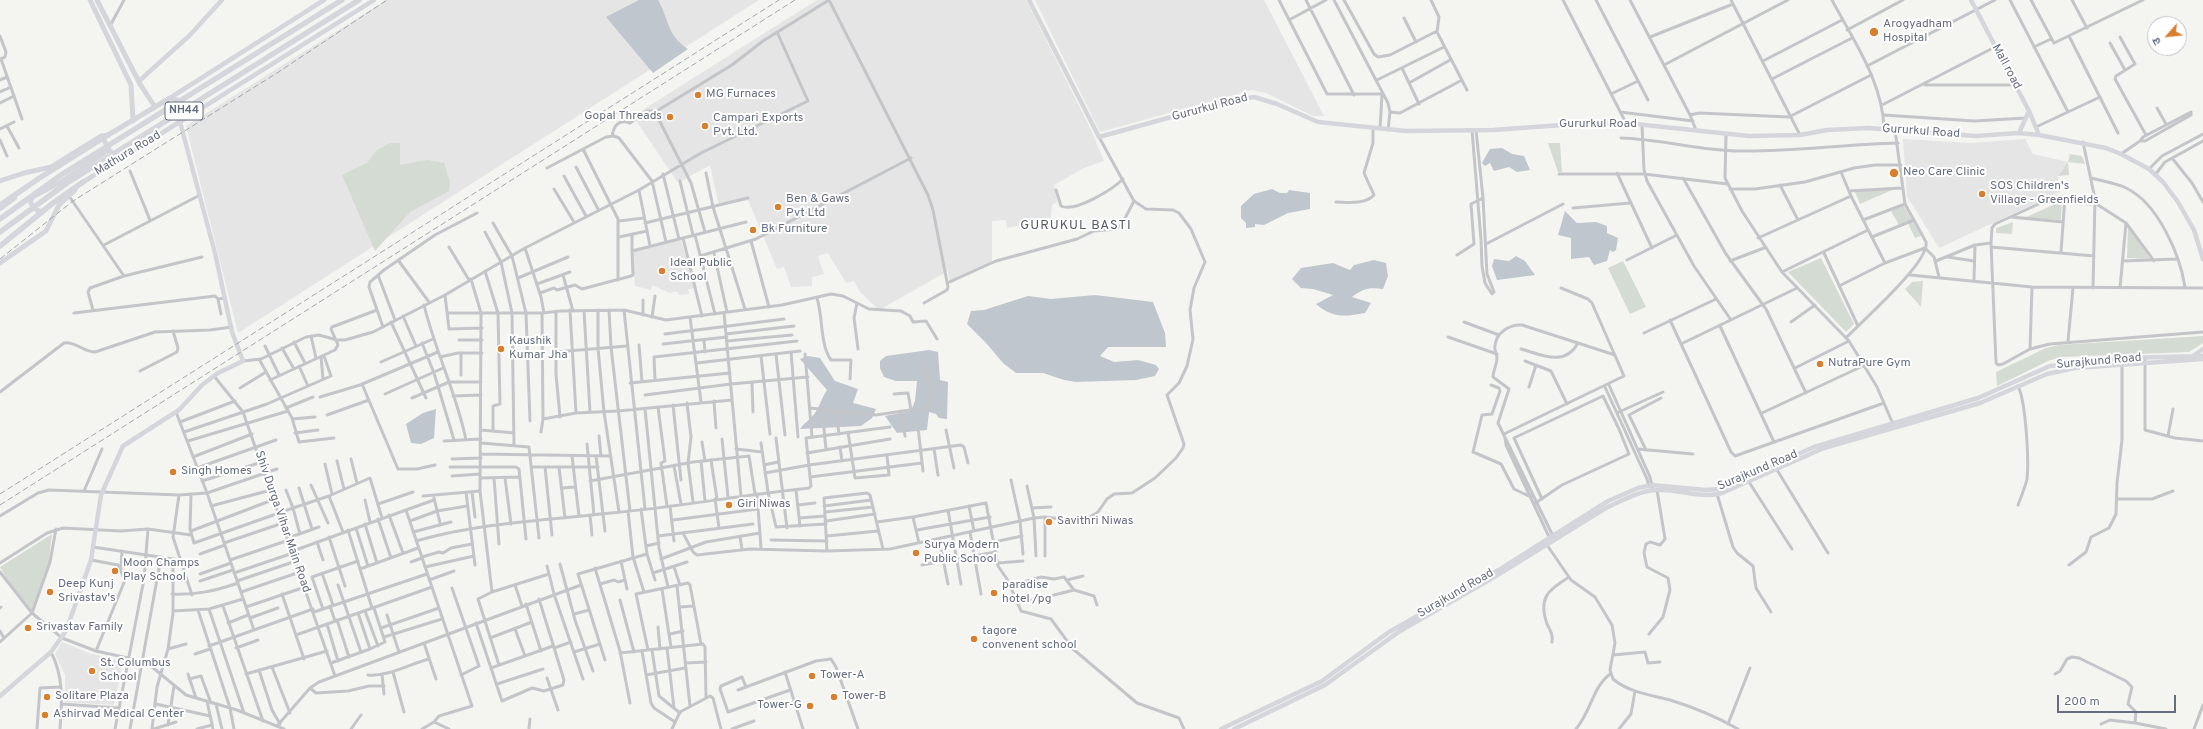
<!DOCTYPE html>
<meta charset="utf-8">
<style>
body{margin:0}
#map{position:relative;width:2203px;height:729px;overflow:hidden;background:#f4f5f1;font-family:Overpass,"Noto Sans Devanagari",sans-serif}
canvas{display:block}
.north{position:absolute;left:2147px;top:16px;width:40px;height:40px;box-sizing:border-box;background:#fff;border:1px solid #c1c5cc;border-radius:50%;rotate:243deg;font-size:11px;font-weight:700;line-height:16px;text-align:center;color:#656e80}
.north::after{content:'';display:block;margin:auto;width:14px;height:18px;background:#d87f2d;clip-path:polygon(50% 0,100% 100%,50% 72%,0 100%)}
.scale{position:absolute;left:2057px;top:695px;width:119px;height:18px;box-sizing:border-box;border:2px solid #656e80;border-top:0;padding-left:5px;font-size:12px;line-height:14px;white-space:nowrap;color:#656e80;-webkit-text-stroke:3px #fff;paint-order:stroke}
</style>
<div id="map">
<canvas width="2203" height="729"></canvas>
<div class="north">उ</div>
<div class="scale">200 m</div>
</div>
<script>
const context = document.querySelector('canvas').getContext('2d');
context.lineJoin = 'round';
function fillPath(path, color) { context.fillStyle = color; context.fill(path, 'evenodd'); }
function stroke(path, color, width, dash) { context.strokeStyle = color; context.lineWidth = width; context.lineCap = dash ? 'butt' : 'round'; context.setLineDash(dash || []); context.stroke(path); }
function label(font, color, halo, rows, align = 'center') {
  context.font = font + ' Overpass,sans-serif'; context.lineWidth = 4; context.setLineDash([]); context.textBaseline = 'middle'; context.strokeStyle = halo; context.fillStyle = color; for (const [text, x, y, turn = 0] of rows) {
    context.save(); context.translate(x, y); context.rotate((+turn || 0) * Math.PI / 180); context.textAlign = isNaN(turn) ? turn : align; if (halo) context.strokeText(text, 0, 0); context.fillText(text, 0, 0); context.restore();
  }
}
fillPath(new Path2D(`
 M386 0H759L238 333 186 126Z
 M817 0H1026L1091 130 1104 161 1084 168 1054 185 1057 202 1052 205 1051 218 1007 228 1006 220 992 221V263L950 284 948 271 879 310 860 292 854 281 846 283 828 253 818 256 824 274 812 277V286L791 287 784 267 777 269 748 200 719 206 710 165 678 183 633 116Z
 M1035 0H1264L1324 116H1313L1266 93 1252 90 1100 132Z
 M1903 139 1970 143 2025 139 2033 154 2068 162 2058 176 2060 192 1939 248 1907 196Z
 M681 240 694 288 688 289 689 294 679 295 677 291 670 293 652 285 651 290 635 286 632 255 636 250Z
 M62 642 89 653 123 662 114 705 65 702V675L55 654Z`), '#e4e5e4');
fillPath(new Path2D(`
 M390 143H400V165L427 160 444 163 450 182 449 191 410 212 375 251 342 175 367 163 377 150Z
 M1548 143H1560L1562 172H1558Z
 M2070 154 2082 156 2085 164 2068 162 2069 175 2058 176 2068 162Z
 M1899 187 1860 204 1854 190Z
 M2068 200 2094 206 2068 204Z
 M2062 201 2061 220 2024 218Z
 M1904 206 1921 236 1915 238 1907 221 1899 225 1891 211Z
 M2013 222 2012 234 1996 233V228Z
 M2128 227 2150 259 2127 258Z
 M1821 258 1854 324 1846 332 1788 272Z
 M1623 261 1646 307 1630 314 1608 268Z
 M1923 281 1921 307 1905 289 1912 282Z
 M2203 336V343L2189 352 2061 357 2048 361 1997 386 1996 372 2046 348 2059 345Z
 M52 534 49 561 32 611 13 589 0 567Z`), '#d4dbd2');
fillPath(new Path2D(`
 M639 0H658C670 21 666 34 688 49L653 73 606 17Z
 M1502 148 1512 154 1524 156 1530 170 1517 172 1509 167 1494 171 1490 163 1485 166 1482 163 1490 149Z
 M1272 189 1280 193H1287L1289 190 1310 193V209L1288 213 1264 225 1255 224V227L1246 228V223L1241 218V206L1254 194Z
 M1565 211 1577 223 1596 222 1607 226V233L1618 238 1616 250 1613 252 1610 250 1607 261 1594 265 1589 257 1571 259V238L1558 235Z
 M1516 256 1525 261 1535 275 1497 280 1492 266 1494 259 1509 261Z
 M1374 260 1386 263 1388 276 1383 289C1370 287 1363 288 1352 297L1371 303 1365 313C1345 317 1332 318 1316 304L1333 295 1313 289 1301 288 1292 279 1301 268 1333 263 1350 270 1354 265Z
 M1095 295 1153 302 1165 333 1166 347H1108L1100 356 1114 362 1138 360 1156 365 1159 369 1155 376 1136 380 1076 382 1064 380 1043 373H1016L1003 363 987 344 967 324 971 311 984 310 1028 296 1051 299Z
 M929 350 938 352 940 380 948 382 947 419 939 418 936 414 929 412 927 430 897 433 885 416 911 411 915 401 917 381H896L884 377 880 368V361L886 356Z
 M808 356 820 358 835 381 858 389 853 403 876 409 872 418 861 426 800 429C804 423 811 419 815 413 820 406 822 397 827 390L800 359Z
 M436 409 434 438 421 444 411 443 406 424 423 413Z`), '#c0c6cd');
stroke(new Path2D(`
 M829 0 928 195 933 210 948 287 947 290 924 303
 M1279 0 1327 94H1382
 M1306 0 1354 95
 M1334 0 1388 103 1390 112 1388 130
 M1344 0 1374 54 1378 57 1390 55 1437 31
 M1431 0 1439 17 1437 32 1467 90
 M1563 0 1626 123
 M1596 0 1648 100
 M1630 0 1690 115 1696 130
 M1731 0 1800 135
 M1832 0C1853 40 1883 82 1884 129
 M2010 0 2068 112
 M2031 0 2054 43 2143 0
 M2072 0 2087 28
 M1404 18 1416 42
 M1289 20 1326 0
 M110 26 124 0
 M1847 30 1903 0
 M0 36 6 52 5 57 0 59
 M2069 36 2118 133
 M1650 37 1733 4
 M2120 37 2135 64 2116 76 2115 79 2146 135
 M2110 43 2125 70
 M2034 47 2051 39
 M1 59 22 119
 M1763 61 1842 20
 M1664 65 1788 0
 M1867 66 1995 0
 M1402 68 1419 104
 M1772 79 1852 38
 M0 80 7 77
 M1377 80 1444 47
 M1409 83 1450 60
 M1925 85H2015
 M0 92 11 87
 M1611 94 1638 81
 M0 103 14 96
 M1882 105 1995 47
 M2157 108 2166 124
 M1390 112 1400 113 1462 80
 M1620 112 1693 121
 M1690 115 1699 113 1789 117 1871 75
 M1884 115 1974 121 2026 118
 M1642 125 1644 170 1647 181 1694 266 1731 320
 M7 126 19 148
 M2036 127 2100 97
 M0 129 14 122
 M1380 129 1382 94
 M1472 130 1481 240 1482 266 1485 283 1492 294 1494 292 1487 274 1483 198 1476 130
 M1726 135 1725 178 1742 211 1782 272 1849 341 1877 387 1893 424
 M612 136C614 125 619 119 630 123L647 111H656
 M1621 138C1661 139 1700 151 1739 151 1792 152 1845 144 1898 143
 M0 140 7 156
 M2083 142 2095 199 2093 288
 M583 149 618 219V280
 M2121 154 2140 141 2143 137 2191 112V115L2145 141H2140
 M2172 158 2192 183 2203 202
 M576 167 598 209
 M547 168 606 137 614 136 619 138 652 181 666 242
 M2149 169 2162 156 2203 134
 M130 171 150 220
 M1841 172 1851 196 1885 263
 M706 173 713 207 745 309
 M1617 173 1652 248
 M663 174 679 239
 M1559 174H1644L1727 184
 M2155 175 2165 162 2203 141
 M564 176 586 216
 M1683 178 1726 254 1766 309 1806 393
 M2091 178C2102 181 2116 183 2126 188 2158 203 2180 255 2185 287
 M680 181 693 235
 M1780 185 1798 220
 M554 189 574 222
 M1730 189H1755L1805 182 1854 168 1875 165H1901
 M1056 190 1061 206C1075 213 1113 189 1123 179
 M1849 191 1902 188
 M69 196 124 276
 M1336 202C1347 202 1365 205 1374 195L1364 173 1373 143V128
 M1573 208 1630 203
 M2011 217 2063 222
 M1863 220 1905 204
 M619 221 644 218
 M493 223 512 256 526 313 530 421
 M645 223 748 198
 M485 232 501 262 512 313 514 445
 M705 232 691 183 655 112 732 65 763 41 829 0
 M632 235V251
 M695 235 715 314
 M619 237 647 231
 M1872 237 1914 220
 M683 238 702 316
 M1758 238 1851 196
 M751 241 769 307
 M1486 244 1563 204
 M104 245 200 195
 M650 246 639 190 701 153 808 101 777 32
 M449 247 469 280
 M1991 247 2094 256
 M525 248 541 297 544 313
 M2061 252 2065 197
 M714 253 727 312
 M1824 253 1858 326
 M1457 255 1474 244 1471 204 1483 198
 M700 256 756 239 911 158
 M1948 257 1974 261
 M398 260 429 302
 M1627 260 1677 235
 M1730 261 1764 248
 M1936 261 1975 245 1991 243
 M2123 261 2177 259
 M2154 261 2126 223 2095 203 2065 197H2054L1995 224 1992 228 1991 243 1996 363 1998 365 2003 364 2030 349 2050 344 2203 332
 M485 271 498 313 500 404 493 406V431
 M1782 272 1868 230
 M378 275 395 320
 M563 275 573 311
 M1910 275 2032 287 2203 288
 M518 278 568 257
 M471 279 481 313 480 491 492 592
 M1974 280 1975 245
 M947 283 996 261 1077 239 1094 231 1116 229 1122 224 1134 201
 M537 284 570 272
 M1839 286 1885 263 1925 248 1934 257 1939 277
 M2120 288 2126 223
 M540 293 554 288 557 290 575 285 582 289 631 276 633 275 632 251 746 222
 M445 295 449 329 482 328
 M817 298C823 317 820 345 831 360H851L850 379
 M218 299 221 314
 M857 303 854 318 858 349
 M424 305C435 351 457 394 466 440
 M93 310 88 292 90 288 124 276 202 257
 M570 310 576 413
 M598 310V348L604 412 619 512
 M609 310 611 347 630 511
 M624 310 645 509
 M556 311V374L560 417
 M584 311 590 412
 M74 313 215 296 218 299 225 298
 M448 313H542L561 311 624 310 666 320 782 305 831 294 843 296 869 309 901 311 910 316 913 322 926 321 937 339
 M724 313 741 496
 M643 315V300
 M403 316 416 346
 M652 317 655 296
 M690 317 701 402
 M1670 320 1731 452 1735 456 1884 403
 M391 322 426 398
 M1464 322 1499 335
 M1791 322 1815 305
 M1720 326 1774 442
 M383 327 369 287 370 282 384 270 435 235 477 213
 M1644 333 1716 299
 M665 334 784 319
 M726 334 794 326
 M311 336 316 358
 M1448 337 1497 354
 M1846 338C1862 321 1930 262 1926 242L1905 204 1895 130
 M459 340H482
 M704 340 705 352
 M727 341 792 335
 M2068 341 2073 288
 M294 342 305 363
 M422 343 434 373 454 440
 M663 344 727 337
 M1681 344 1797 288
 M639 345 642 382
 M265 346 279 375
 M282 348 294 369
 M1521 349C1542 355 1565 367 1578 343
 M2030 349 2032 287
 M556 352 627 346
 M791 352 798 437
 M776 354 785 435
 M805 354 812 437
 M761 356 770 434
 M321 357 323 379
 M440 357 458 353H482
 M259 359 292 418 299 442 334 438
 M2145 359V430L2175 438 2203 441
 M243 361 261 359 306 337 319 335 337 340H345L373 332 445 295 525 248 639 190
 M1525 361 1551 371 1567 404
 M381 362 433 339
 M697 363 800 351
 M299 366 308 386
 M1795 368 1849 341
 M140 371 177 352 178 348 173 331
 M461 375V353
 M214 376 243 412 335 676
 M270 380 335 350 338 345 331 329 332 327 377 310
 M655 380 654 357 797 341
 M630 383 730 373
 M752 383 753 412
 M362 384 398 469H417L435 465
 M1491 385 1499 388 1500 391 1492 414 1482 415 1473 452 1501 464 1514 489 1531 497
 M1609 385 1650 477 1653 490
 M1529 387 1536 365
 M1605 387 1647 479 1649 487
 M240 388 266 372
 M0 392 64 343C75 341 84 352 95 352L155 332 210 330 232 327
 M385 394 443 368
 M894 394 908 393 911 410
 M645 395 731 384 808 377
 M453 396 481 395
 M320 397 360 385 438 352
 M412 398 449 382H481
 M714 401 716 428
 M687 403 691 437 688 463 693 502
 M673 405 681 480
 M658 407 665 461 661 463 667 506
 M286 408 313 397
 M810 408 876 415 930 407V392L925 363
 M645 409 659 548 668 587
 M822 409 826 449
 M836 411 839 434
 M901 411 905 436
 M176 412 207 493 254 630
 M1619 412 1663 392
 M1762 413 1865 365
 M327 415 369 400
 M292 419 315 417
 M543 419 576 413 618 411 732 400
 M917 419 923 471
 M180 422 235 401
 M481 430 514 433
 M946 430 954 468
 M184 432 267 404 331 376 324 356
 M541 432 543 419 542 313
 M848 432 855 478 889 475 887 455
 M295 433 318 430
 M1504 434 1624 376 1592 303 1588 299 1561 288
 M599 436 601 456
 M2168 436 2173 409
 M776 438 787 528
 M1505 438 1506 445 1550 539
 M722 439 728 497
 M188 441 288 411
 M444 441 481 439
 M702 442 705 461
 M481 443 529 447 539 538
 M761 443 768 492 776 527 826 524
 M587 444 594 515
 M840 447 842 461
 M736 449 762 452
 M934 449 938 475
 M1638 449 1693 454
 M1646 450 1629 415 1661 398
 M807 453 890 439
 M481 454 610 456
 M572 456 579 516
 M596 456 605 531
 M193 457 252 434
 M351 459 357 483
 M452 459 481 458
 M711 460 717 499
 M337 461 344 489
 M701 461 705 501
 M325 464 332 494
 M764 465 778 462
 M1774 465 1828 553
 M674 466 681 504
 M450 467H516L519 469 526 539
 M531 467H598
 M545 467 552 535
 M559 467 565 518
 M197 468 276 440
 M765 473 809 465 961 445 964 447 968 463
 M452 476 480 474
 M810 477 922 463
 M480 478 519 477
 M494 478 499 544
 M505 478 511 524
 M1011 480 1020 521 1023 554
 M202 481 262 462
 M590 481 693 462 749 456 755 494
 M1749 482 1792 549
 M311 485 328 523
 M1027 486 1034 518 1036 556
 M299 488 312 529
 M562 488 575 487
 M286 490 293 508 329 496 370 478 382 518
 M796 490 800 526
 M84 491 102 449
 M466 492 475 565
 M472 492 475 517
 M191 494 190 529 194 543 293 508 300 534
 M757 494 761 548
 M1717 494 1733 547 1737 553 1753 566 1756 588 1771 612
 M179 495 173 537 192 595
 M329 496 343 532
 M423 496 480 491
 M434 498 440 523
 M715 499 719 528
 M2117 499H2152L2173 491
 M365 500 370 522
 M378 504 413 492
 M1534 504 1562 485 1629 454 1619 429 1603 396 1514 438 1542 499
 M798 505 815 503
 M2018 505C2021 497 2025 488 2027 479 2029 461 2026 402 2018 386
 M211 506 271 490
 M670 506 674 541
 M824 506 871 500
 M969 506 974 531
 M1032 508 1051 507
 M641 509 647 554 655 580
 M406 510 434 500
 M948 510 961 584
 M628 511 633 557 644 592
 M825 512 873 507
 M389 515 403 553
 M590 515 592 535
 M0 516 38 493 49 490 179 495 207 493 277 469
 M913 517 919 543
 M799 518 825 516
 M378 519 391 558
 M673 520 758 509
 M410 521 437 511 467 506
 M826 521 875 514
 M877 522 913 517 986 503 998 566 1007 579 1021 611 1051 619 1073 649 1137 703 1179 718 1184 729
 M365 524 377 563
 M356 528 368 566
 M348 530 372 608
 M917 530 990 517
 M191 531 275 499
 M413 532 451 522
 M970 532 981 594
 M683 533 693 552 697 555 750 549 827 551 890 549 1034 518 1045 517 1078 521 1088 518 1098 512 1107 499 1114 494 1132 493 1155 478 1176 458 1183 448 1184 444 1167 395 1179 383 1187 366 1193 339 1190 310 1194 288 1205 262 1191 229 1179 213 1173 210 1146 209 1134 201 1099 137
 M658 536 753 524
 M827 536 878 531
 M1553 536 1498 423 1509 389 1493 377C1493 370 1497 365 1497 358 1497 354 1494 350 1495 346 1496 333 1509 324 1522 325L1615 355
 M329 537 345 586
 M740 537 742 549
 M288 538 319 527
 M939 539 948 584
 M771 540 827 541
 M416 541C479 523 546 520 611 513 677 507 743 495 809 488L811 486 806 438 890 427
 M317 542 323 560
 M994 542 1022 536
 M224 543 283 523
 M1547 545 1571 580 1595 597 1612 625 1615 643 1610 670 1613 679C1628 692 1651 695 1670 700 1693 707 1717 717 1738 729
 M646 546 659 543
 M93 547 180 560
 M293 551 406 510 472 706 439 716 434 722
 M827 551 824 498 867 493 870 495 883 549
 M200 554 225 545
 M1045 556V517
 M422 557 439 552 443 553 451 548 472 544
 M661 559 706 542 760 533
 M91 560 118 565 125 580 96 651
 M230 560 289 540
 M621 561 627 589
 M411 562 422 558
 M0 563 47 533 63 528 121 531 148 529 191 535
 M998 563 1023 561
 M560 564 575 620 593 671
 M922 565 996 552
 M2069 565 2086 552 2091 537 2109 528 2116 514 2117 483 2122 440V358
 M547 566 554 594 583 679
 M425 567 474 556
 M674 567 680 585
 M595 568 620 651 630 703
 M121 569 122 551
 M360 569 418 548
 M0 572 32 613 62 638 96 651 146 662 186 695 237 710 284 729
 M234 573 293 553
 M322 573 333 605
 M653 573 687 562
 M200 574 231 563
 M124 576 144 579
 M173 579 187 581
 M429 580 454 571
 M1067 580 1083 576
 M200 581 233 570
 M237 581 296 561
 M600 584 614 580 618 582 625 580
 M338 585 361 652
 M515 585 522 606
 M677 586 690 706
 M1010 586 1041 577 1054 579 1064 577 1074 590 1094 596 1097 605
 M452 588 479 666 461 675
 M662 589 671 647
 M241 592 300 572
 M172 594C196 595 215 591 238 583
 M282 594 304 659
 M1050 596 1074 590
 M620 600 634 652
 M1018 603 1038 599
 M526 604 541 651
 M223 606 263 721
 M330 606 335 621
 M246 607 305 587
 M680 607 693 606
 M0 608 1 607
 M209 609 244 713
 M323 609 312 577 358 561
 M198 610 230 708 234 729
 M173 611 209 609 243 599
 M365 611 378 646
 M314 612 427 574
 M574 614 589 610
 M387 615 399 652
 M250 618 278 608
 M337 620 349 657
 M228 623 248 615
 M476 623 502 701 532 688 544 691 563 685 564 680 539 599
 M327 624 338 661
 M658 627 660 649
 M381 628 439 608
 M515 629 525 656
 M0 631 4 638
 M670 634 683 631
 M1649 634 1663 617 1670 590 1668 578 1647 567 1644 553 1646 544 1650 542 1660 545 1665 539 1657 490
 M296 635 432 587
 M384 637 442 619
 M490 638 532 622
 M0 642 32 613 50 562 56 529
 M1552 642C1553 634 1550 630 1547 624 1538 598 1548 590 1569 577
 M424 643 436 679
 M209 646 313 609
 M236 648 258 640
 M554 648 571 642
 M667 648 674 708
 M168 649 186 644
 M370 649 385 642 374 608
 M648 650 636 594 688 583 690 585 701 644
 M652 650 659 696 680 713
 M642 651 651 703 654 708 675 722
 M51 652C64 677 62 702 60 729
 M574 652 600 644
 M620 653 703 644 705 647 706 698
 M195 654 210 649
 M1613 655 1645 652 1648 663 1660 662
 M605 660 578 574 647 554
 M331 663 370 649 358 613
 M685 663 706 662
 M499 665 478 599 492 592 549 574
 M272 667 290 713
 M491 668 553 646
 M259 670 272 710 280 724
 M393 672 404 712
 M785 672 803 729
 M188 674 196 698
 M246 674 327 651
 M382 674 384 694
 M2055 674 2060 671 2067 659 2072 657 2079 658 2126 681 2132 687 2128 704 2136 712 2135 723 2166 729
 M368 675C387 677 410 664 429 659
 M646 675 685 668
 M547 678 558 710
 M189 679 201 676 211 703
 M497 684 543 669
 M746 687 742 677 721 686 720 689 728 712 790 690
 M310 688 316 693 348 691 369 686H384
 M738 690 816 661 831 659 836 667 858 729
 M207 701 213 729
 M62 704 118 708
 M156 704 210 716
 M216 704 222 729
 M154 713 170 717
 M1728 724 1750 668
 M2101 724 2110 720 2135 723
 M168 725 174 686
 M277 726 310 688 319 682 581 585
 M37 729 40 688 61 687
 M115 729 144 579 148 529
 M130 729 161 557
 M152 729 157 687 168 649 173 613V559
 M154 729 176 722
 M197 729 212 725
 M351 729 361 715
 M422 729 434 722 449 729
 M529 729 530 719
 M672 729 680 712 710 696 713 698 721 729
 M732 729 754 721
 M1576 729C1591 712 1592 688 1610 674
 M1619 729 1631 714 1635 691
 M2194 729 2203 705`), '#c3c5c9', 3);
stroke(new Path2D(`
 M1029 0 1099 137 1229 101 1254 97 1277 104 1318 122 1406 131 1493 130 1590 123H1626L1749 136 1800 135 1827 130 1868 128 1976 136 2019 133 2039 135 2106 148 2121 154 2149 169 2163 182 2178 202 2194 230 2203 259
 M1971 0 2029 111 2039 135
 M139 81 189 36 222 0
 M170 98 324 0
 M186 118 374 0
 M2019 133 2029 111
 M0 209 15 198
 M2193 356 2203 349
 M0 696 51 652 66 631 91 560 101 495 123 446 179 410 202 385 218 373 243 361 232 332 215 253 180 122
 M1221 729 1322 681 1389 632 1502 568 1608 501 1638 488 1652 485 1706 490 1719 489 1814 447 1978 398 2050 366 2122 358 2203 356
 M1234 729 1325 685 1400 631 1491 579 1606 508C1622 501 1640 490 1658 490 1680 489 1701 499 1722 493L1824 448 1980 403 2047 374 2075 368 2203 359`), '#d4d6dc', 4.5);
stroke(new Path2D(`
 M90 0 131 85 133 121
 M97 0 140 84 155 107
 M103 138 109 150 119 159
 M0 181 24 173 51 167 101 136 108 135 170 98C182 100 187 106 186 118L80 184
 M42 212C35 210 32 207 30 200L34 196 59 183 109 150
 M0 263 46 231 59 205 75 190`), '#d4d6dc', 5);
stroke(new Path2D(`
 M0 205 41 177 108 135
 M0 219 61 175 342 0
 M0 232 67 183 359 0
 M0 246 53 203 83 182`), '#d4d6dc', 5.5);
stroke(new Path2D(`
 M0 259 73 201 277 73 387 0
 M0 494 779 0
 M0 505 795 0`), '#a3a6ad', 1, [6, 3]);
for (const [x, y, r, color] of [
 [1874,32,5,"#d87f2d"],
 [698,95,4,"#d87f2d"],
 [670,117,4,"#d87f2d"],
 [705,126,4,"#d87f2d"],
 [1894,173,5,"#d87f2d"],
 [1982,194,4,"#d87f2d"],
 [778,207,4,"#d87f2d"],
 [753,230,4,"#d87f2d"],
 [662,271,4,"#d87f2d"],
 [501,349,4,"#d87f2d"],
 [1820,364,4,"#d87f2d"],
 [173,472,4,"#d87f2d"],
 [729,505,4,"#d87f2d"],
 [1049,522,4,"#d87f2d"],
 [916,553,4,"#d87f2d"],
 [115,571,4,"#d87f2d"],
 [50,592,4,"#d87f2d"],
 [994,593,4,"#d87f2d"],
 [28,628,4,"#d87f2d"],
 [974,639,4,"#d87f2d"],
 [92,671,4,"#d87f2d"],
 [812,676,4,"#d87f2d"],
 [47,697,4,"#d87f2d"],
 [834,697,4,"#d87f2d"],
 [810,706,4,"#d87f2d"],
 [45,715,4,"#d87f2d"]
]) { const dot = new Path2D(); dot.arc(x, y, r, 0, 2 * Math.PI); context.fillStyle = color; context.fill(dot); stroke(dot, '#fff', 1.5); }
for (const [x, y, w] of [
 [184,111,38]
]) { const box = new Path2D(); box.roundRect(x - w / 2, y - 9, w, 18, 3); context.fillStyle = '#fff'; context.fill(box); stroke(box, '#656e80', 1); }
label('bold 11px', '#656e80', null, [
 ["NH44",184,111]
]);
label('12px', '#656e80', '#fff', [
 ["Arogyadham",1883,25],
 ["Hospital",1883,39],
 ["MG Furnaces",706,95],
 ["Gopal Threads",662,117,"right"],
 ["Campari Exports",713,119],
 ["Pvt. Ltd.",713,133],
 ["Neo Care Clinic",1903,173],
 ["SOS Children's",1990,187],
 ["Village - Greenfields",1990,201],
 ["Ben & Gaws",786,200],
 ["Pvt Ltd",786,214],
 ["Bk Furniture",761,230],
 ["Ideal Public",670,264],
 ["School",670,278],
 ["Kaushik",509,342],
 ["Kumar Jha",509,356],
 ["NutraPure Gym",1828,364],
 ["Singh Homes",181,472],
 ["Giri Niwas",737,505],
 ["Savithri Niwas",1057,522],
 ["Surya Modern",924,546],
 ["Public School",924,560],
 ["Moon Champs",123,564],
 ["Play School",123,578],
 ["Deep Kunj",58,585],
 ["Srivastav's",58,599],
 ["paradise",1002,586],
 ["hotel /pg",1002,600],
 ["Srivastav Family",36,628],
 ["tagore",982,632],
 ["convenent school",982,646],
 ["St. Columbus",100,664],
 ["School",100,678],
 ["Tower-A",820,676],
 ["Solitare Plaza",55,697],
 ["Tower-B",842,697],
 ["Tower-G",802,706,"right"],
 ["Ashirvad Medical Center",53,715]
], 'left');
label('12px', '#656e80', '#fff', [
 ["Mall road",2006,67,62],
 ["Gururkul Road",1210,108,-15],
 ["Gururkul Road",1598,125],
 ["Gururkul Road",1921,132,4],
 ["Mathura Road",128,154,-31],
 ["Surajkund Road",2099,362,-5],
 ["Surajkund Road",1758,471,-23],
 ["Shiv Durga Vihar Main Road",282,522,71],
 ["Surajkund Road",1456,594,-30]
]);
context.letterSpacing = '1px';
label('13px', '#535966', '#fff', [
 ["GURUKUL BASTI",1076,226]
]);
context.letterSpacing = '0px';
</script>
